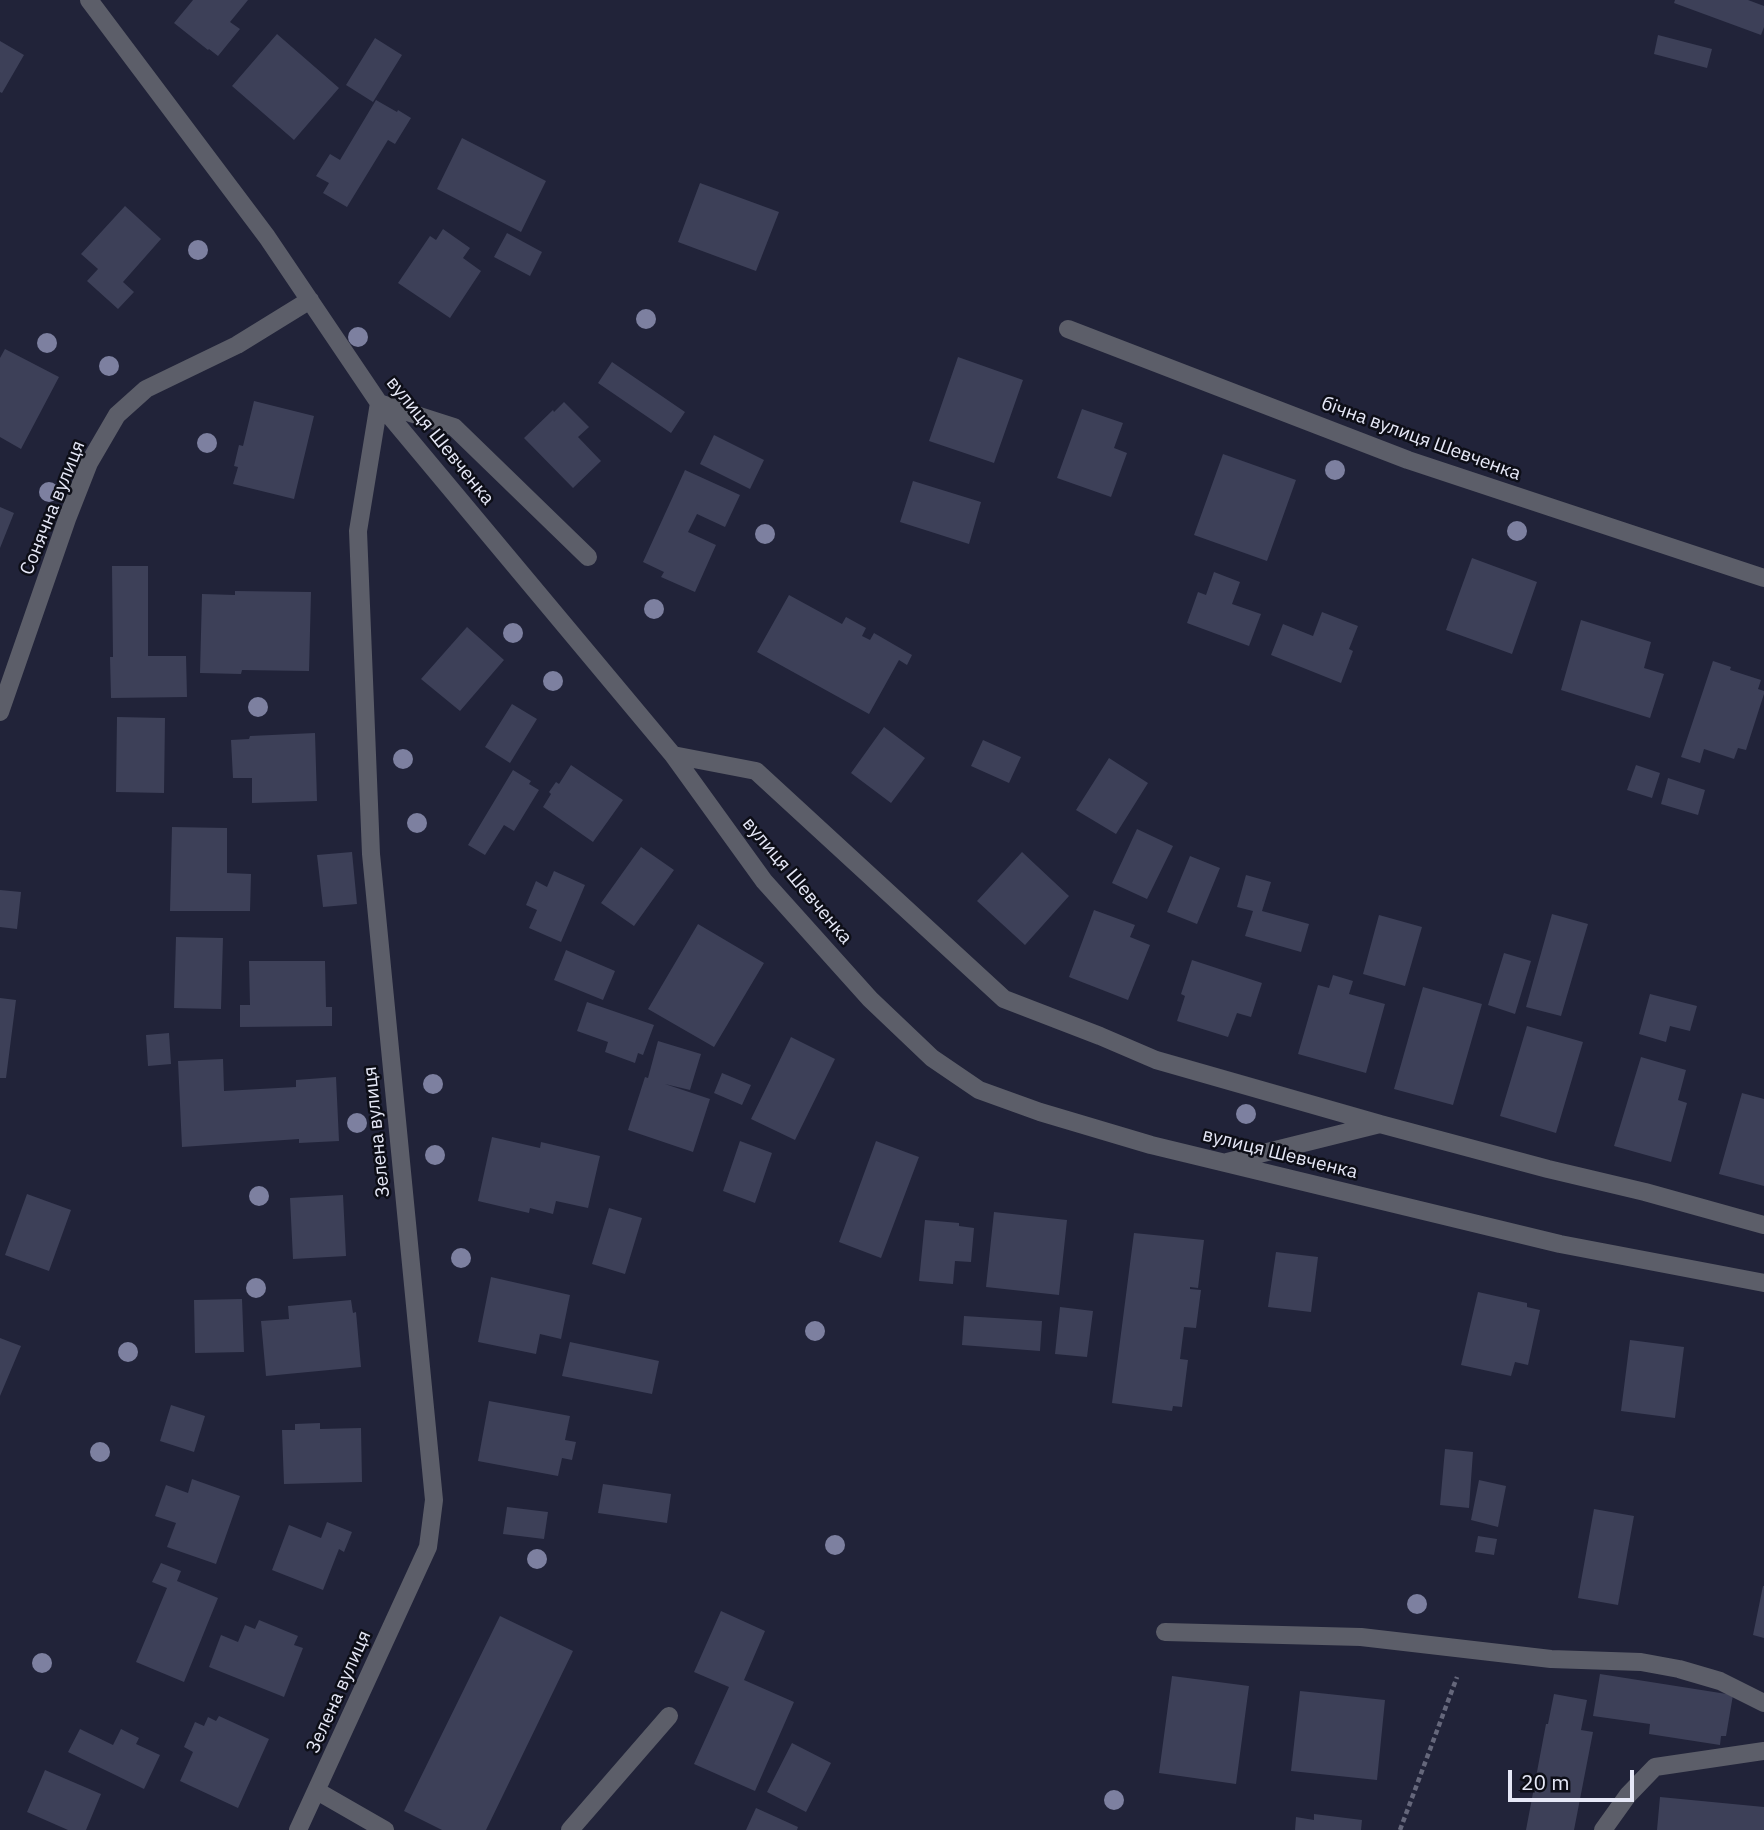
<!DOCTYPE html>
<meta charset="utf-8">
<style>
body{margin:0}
#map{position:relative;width:1764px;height:1830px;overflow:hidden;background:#212339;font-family:"IBM Plex Sans",sans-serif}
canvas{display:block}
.scale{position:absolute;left:1508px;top:1770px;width:126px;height:32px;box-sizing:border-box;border:4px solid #e6e8f7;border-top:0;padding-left:9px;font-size:21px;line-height:24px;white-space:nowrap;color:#e6e8f7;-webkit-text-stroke:5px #0d0e17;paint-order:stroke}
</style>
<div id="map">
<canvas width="1764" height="1830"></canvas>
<div class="scale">20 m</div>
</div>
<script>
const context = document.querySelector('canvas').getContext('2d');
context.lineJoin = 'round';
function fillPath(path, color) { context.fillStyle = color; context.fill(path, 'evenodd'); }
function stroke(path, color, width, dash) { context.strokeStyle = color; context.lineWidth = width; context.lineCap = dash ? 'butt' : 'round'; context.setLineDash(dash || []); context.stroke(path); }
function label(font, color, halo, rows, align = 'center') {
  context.font = font + ' "IBM Plex Sans",sans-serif'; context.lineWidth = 5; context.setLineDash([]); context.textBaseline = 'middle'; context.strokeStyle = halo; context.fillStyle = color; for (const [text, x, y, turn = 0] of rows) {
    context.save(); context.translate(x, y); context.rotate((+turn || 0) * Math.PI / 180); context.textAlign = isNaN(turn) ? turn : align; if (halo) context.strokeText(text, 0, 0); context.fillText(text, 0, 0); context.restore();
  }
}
fillPath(new Path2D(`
 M193 0H248L230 22 240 29 218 56 209 49 208 50 174 23Z
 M1675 0H1748L1764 6V27L1761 35 1674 3Z
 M277 34 339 88 294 140 232 86Z
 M1658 35 1712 49 1707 68 1654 54Z
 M375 38 402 55 373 102 346 85Z
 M0 41 24 55 2 93 0 92Z
 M376 100 397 112 398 110 411 118 395 144 388 140 347 207 323 193 329 183 316 176 330 154 340 160Z
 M462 138 546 181 521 232 437 189Z
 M700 183 779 212 756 271 678 242Z
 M125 206 161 239 123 282 134 292 118 309 87 281 98 269 81 254Z
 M443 229 470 248 463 258 481 271 450 318 398 283 430 236 436 240Z
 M507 233 542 252 530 276 494 257Z
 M5 349 59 377 21 449 0 437V358Z
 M958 357 1023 380 994 463 929 441Z
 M612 362 685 412 671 433 598 383Z
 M254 401 314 416 294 499 233 484 238 467 234 466 239 445 243 446Z
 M564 402 589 427 578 437 601 461 573 488 524 438 553 410 554 412Z
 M1082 409 1123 423 1114 448 1127 453 1111 497 1057 478Z
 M714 435 764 460 750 489 700 464Z
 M1223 454 1296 480 1267 561 1194 535Z
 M685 470 740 495 725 527 697 514 688 532 716 545 695 592 661 577 664 572 643 562Z
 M913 481 981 502 969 544 900 522Z
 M0 507 14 513 0 548Z
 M1472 558 1537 582 1512 654 1446 630Z
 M112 566H148V656H186L187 697 111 698 110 657H113Z
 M1214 572 1240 582 1232 604 1261 614 1249 646 1187 623 1198 592 1206 595Z
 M235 591 311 592 309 671 242 670 241 674 200 673 202 594 235 595Z
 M789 595 842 624 846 617 866 628 862 636 870 640 874 633 912 655 907 665 899 660 869 714 757 652Z
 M1322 612 1358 626 1349 649 1353 651 1341 683 1271 655 1283 624 1313 636Z
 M1581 620 1651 642 1644 668 1664 674 1650 718 1561 690Z
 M467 627 504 660 460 711 421 679Z
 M1713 661 1731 667 1730 670 1761 680 1758 689 1764 691V694L1746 750 1738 748 1734 759 1704 749 1700 763 1681 757Z
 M512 704 537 719 510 763 485 747Z
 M117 717 165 718 164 793 116 792Z
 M884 727 925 758 891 803 851 773Z
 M315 733 317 801 252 803V778H233L231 740 249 739 250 736Z
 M983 740 1021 757 1009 783 971 766Z
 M1109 758 1148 783 1116 834 1076 810Z
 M571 765 623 800 593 842 543 807 551 794 549 792 556 782 559 784Z
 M1636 765 1660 773 1652 798 1627 790Z
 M513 770 531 781 529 784 539 790 514 831 504 825 485 855 468 845Z
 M1668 778 1705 790 1698 815 1661 804Z
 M172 827 227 828V873L251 874 250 911H170Z
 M1137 829 1173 846 1147 899 1112 883Z
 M641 847 674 870 634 926 601 903Z
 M352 852 357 904 323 907 317 855Z
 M1022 852 1069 896 1025 945 977 901Z
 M1190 856 1220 868 1197 924 1167 912Z
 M554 871 585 885 561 942 529 928 537 910 526 905 536 881 547 887Z
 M1246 875 1271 882 1262 911 1309 924 1301 952 1245 936 1253 911 1237 907Z
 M0 890 21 892 17 929 0 927Z
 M1094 910 1135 925 1130 937 1150 945 1128 1000 1069 977Z
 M1552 914 1588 924 1561 1016 1526 1007Z
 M1379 915 1422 927 1405 986 1363 974Z
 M698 924 764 963 714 1047 648 1009Z
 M176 937 223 938 221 1009 174 1008Z
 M566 950 615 971 603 1000 554 980Z
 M1504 953 1531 961 1515 1014 1488 1005Z
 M1192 960 1262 983 1251 1017 1237 1013 1228 1037 1177 1021 1185 996 1181 994Z
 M249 961H325L326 1007H332V1026L240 1027V1005H250Z
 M1333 975 1353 981 1349 994 1385 1004 1366 1073 1298 1054 1318 985 1329 988Z
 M1423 987 1482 1004 1453 1105 1394 1089Z
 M1650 994 1697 1006 1690 1031 1670 1026 1666 1042 1639 1034Z
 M0 998 16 1000 6 1078H0Z
 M587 1002 654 1025 643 1055 638 1053 635 1063 605 1052 608 1042 577 1031Z
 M1527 1026 1583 1042 1556 1133 1500 1116Z
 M169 1033 171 1064 148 1066 146 1035Z
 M791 1037 835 1059 795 1140 751 1119Z
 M658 1041 701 1054 690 1090 665 1084 710 1099 693 1152 628 1130 645 1077 648 1078Z
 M1641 1057 1686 1070 1678 1100 1687 1103 1671 1162 1614 1146Z
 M223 1059 224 1091 296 1087V1080L336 1077 339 1141 299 1143V1139L182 1147 178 1061Z
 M722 1073 751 1085 742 1105 714 1093Z
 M1742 1093 1764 1099V1186L1719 1174Z
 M492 1137 540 1148 541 1142 600 1156 588 1208 556 1201 553 1214 530 1208 529 1213 478 1201Z
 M740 1141 772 1153 755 1203 723 1191Z
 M876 1141 919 1157 881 1258 839 1242Z
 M27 1194 71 1210 49 1271 5 1255Z
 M343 1195 346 1256 293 1259 290 1198Z
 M609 1208 642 1218 625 1274 592 1264Z
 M994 1212 1067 1220 1059 1295 986 1287Z
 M925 1220 959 1223V1226L974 1228 971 1262 955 1261 953 1284 919 1281Z
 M1134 1233 1204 1240 1198 1288 1190 1287V1289L1201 1290 1196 1328 1184 1327 1180 1359 1188 1360 1182 1407 1173 1406 1172 1411 1112 1403Z
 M1276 1252 1318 1257 1311 1312 1268 1307Z
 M491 1277 570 1295 561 1339 540 1334 536 1354 478 1342Z
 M1478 1292 1527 1303V1307L1540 1310 1528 1365 1515 1362 1511 1376 1461 1365Z
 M242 1299 244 1352 195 1353 194 1300Z
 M351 1300 353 1313 356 1312 361 1367 266 1376 261 1321 289 1319 288 1306Z
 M1060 1307 1093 1311 1087 1357 1055 1354Z
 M964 1316 1042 1321 1040 1351 962 1345Z
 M0 1338 21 1346 0 1396Z
 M1630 1340 1684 1347 1675 1418 1621 1411Z
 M570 1342 659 1361 652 1394 562 1376Z
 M489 1401 570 1416 565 1440 576 1442 572 1460 562 1458 558 1476 478 1461Z
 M171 1405 205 1416 194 1452 160 1441Z
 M320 1423V1429L361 1428 362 1482 284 1484 282 1430H295V1424Z
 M1445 1449 1473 1452 1469 1508 1440 1505Z
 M192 1479 240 1496 216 1564 167 1547 176 1523 155 1516 166 1485 188 1493Z
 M1479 1480 1506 1486 1498 1527 1471 1520Z
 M603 1484 671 1494 667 1523 598 1513Z
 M507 1507 548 1512 544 1539 503 1534Z
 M1594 1509 1634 1516 1618 1605 1578 1598Z
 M327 1522 352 1532 344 1552 339 1549 323 1590 272 1570 289 1525 321 1538Z
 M1478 1536 1497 1539 1494 1555 1475 1552Z
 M161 1563 181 1571 177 1581 218 1598 184 1682 136 1662 167 1588 152 1582Z
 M1763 1586H1764V1638L1753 1635Z
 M721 1611 765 1631 744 1680 794 1702 755 1791 694 1764 729 1687 694 1672Z
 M500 1616 573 1651 486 1830H442L404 1811Z
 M259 1620 298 1636 294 1645 303 1648 284 1697 209 1667 221 1635 238 1642 245 1625 255 1629Z
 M1600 1674 1733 1695 1726 1736H1721L1720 1745 1649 1734 1650 1724 1593 1716Z
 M1172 1676 1249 1686 1236 1784 1159 1773Z
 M1300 1691 1385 1700 1377 1780 1291 1771Z
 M1554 1694 1587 1700 1581 1730 1593 1732 1574 1830H1526L1546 1724H1548Z
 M219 1716 269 1739 238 1808 180 1781 193 1752 184 1747 195 1722 204 1726 208 1717 216 1721Z
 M80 1729 113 1745 121 1729 139 1738 136 1744 160 1755 144 1789 68 1752Z
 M792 1743 831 1763 806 1812 767 1792Z
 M45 1770 101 1794 86 1830H68L27 1812Z
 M1660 1797 1764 1807V1830H1657Z
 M756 1808 798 1827 797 1830H746Z
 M1314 1814 1362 1820 1361 1830H1295L1296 1817 1314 1820Z`), '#3d4058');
stroke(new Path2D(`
 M1400 1830 1457 1677`), '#65677b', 4.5, [5, 3.5]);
stroke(new Path2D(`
 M89 0 267 237 379 403 673 755 764 881 870 999 932 1058 979 1090 1040 1112 1151 1145 1560 1244 1764 1283
 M1068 329 1408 460 1764 578
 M0 712 67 519 89 463 117 415 146 389 237 345 310 300
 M673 755 756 771 1004 999 1100 1036 1156 1060 1380 1124
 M1227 1162 1380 1124 1548 1169 1645 1192 1764 1225
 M1165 1632 1361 1637 1551 1659 1641 1662 1679 1669 1720 1681 1764 1703
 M317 1791 385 1830
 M298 1830 428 1547 434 1500 371 854 358 531 379 403 454 427 588 557
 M570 1830 669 1716
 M1603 1830 1628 1795 1655 1767 1764 1751`), '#5c5e69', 18);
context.fillStyle = '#7d80a0';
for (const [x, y] of [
 [198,250],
 [646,319],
 [358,337],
 [47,343],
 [109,366],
 [207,443],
 [1335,470],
 [49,492],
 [1517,531],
 [765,534],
 [654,609],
 [513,633],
 [553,681],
 [258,707],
 [403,759],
 [417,823],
 [433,1084],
 [1246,1114],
 [357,1123],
 [435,1155],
 [259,1196],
 [461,1258],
 [256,1288],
 [815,1331],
 [128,1352],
 [100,1452],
 [835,1545],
 [537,1559],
 [1417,1604],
 [42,1663],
 [1114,1800]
]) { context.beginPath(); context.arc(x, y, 10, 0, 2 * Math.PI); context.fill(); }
label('19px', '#e6e8f7', '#0d0e17', [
 ["бічна вулиця Шевченка",1421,439,20],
 ["вулиця Шевченка",440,441,51],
 ["Сонячна вулиця",53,508,-68],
 ["вулиця Шевченка",797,881,50],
 ["Зелена вулиця",377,1132,-96],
 ["вулиця Шевченка",1280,1154,14],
 ["Зелена вулиця",339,1692,-66]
]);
</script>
